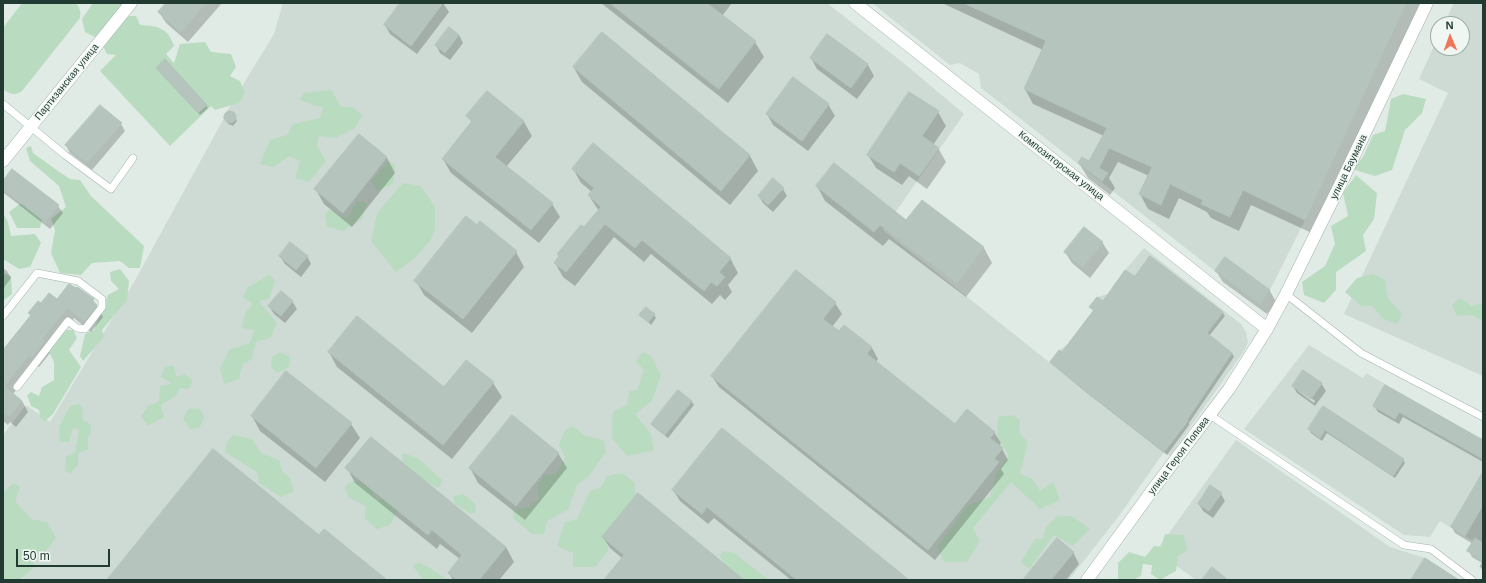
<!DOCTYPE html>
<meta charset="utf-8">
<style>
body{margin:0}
#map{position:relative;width:1486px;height:583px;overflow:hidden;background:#e0ebe5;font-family:Arial,sans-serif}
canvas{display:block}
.frame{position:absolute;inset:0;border:4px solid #213b32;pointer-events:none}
.north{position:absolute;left:1430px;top:16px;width:40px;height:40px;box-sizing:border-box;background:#f0f7f3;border:1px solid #9daca6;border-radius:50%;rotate:358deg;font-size:11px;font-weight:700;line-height:16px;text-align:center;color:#213b32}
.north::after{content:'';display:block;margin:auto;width:14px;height:18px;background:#ef7659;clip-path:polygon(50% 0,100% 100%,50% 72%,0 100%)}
.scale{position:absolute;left:16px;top:549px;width:94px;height:18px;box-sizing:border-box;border:2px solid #213b32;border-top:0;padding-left:5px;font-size:12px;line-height:14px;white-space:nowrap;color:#213b32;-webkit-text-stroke:3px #f0f7f3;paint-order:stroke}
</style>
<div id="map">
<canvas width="1486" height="583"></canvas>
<div class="frame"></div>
<div class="north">N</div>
<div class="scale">50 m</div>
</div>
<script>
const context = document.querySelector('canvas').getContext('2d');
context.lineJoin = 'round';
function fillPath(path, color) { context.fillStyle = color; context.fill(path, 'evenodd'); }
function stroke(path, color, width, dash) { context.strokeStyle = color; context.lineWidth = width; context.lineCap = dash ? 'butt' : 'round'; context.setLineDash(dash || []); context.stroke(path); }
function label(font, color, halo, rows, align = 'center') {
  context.font = font + ' Arial,sans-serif'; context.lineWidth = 3; context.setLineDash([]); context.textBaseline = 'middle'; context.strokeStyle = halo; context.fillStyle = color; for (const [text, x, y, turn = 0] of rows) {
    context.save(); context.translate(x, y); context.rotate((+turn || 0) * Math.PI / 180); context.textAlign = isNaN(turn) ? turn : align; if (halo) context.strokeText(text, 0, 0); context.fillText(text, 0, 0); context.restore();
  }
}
fillPath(new Path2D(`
 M283 3H827L906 65 964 114 883 230 1049 362 1059 350 1068 344 1093 310 1089 307 1097 297 1108 294 1125 270 1144 248 1241 324 1246 332 1248 342 1244 351 1170 456 1164 452 1118 517 1069 580H3V435L26 405 50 422 133 284 224 118V114L227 111 274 34Z
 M872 3H1406L1305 220 1270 290 1260 304 1215 271 981 88 979 74 960 63 950 65Z
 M1454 3H1483V376L1344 314 1448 93 1419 79 1438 37V48H1462V24H1444Z
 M1309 345 1363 378 1366 373 1481 439 1483 435V569L1479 567 1482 561 1473 541 1440 521 1430 537 1404 535 1244 429Z
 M1236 440 1390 547 1425 558 1459 580H1196L1156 551Z`), '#cedad4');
fillPath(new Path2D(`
 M22 3H75C80 7 81 11 80 18L22 91C15 96 9 94 3 89V28Z
 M93 3H124L129 16H136L140 25C159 26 168 28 174 46L166 54 174 63 180 44 205 42 211 52 231 54 236 67 230 76 240 81 245 93 239 103 215 110 211 106 170 146 100 71 116 55 107 54 99 39 85 32 82 19Z
 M331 90 341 107H352L362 115 355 128 336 138 319 136 317 146 326 161 309 182 295 178 300 161 289 156 274 167 260 164 270 140 287 135 293 124 320 118 323 108 300 100 303 93Z
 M1403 94 1426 99 1422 113 1405 130 1392 170 1375 176 1352 169 1363 157 1373 135 1385 131 1391 99Z
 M31 146 33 153 58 171 70 179 80 180 91 196 144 246 140 268H129L120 261 92 263 81 275 60 273 51 253 55 230 51 219 66 207 59 186 30 161 26 148Z
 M389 161 395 165 393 184 377 191 371 181Z
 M1356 175 1377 193 1374 219 1363 235 1366 251 1336 272V290L1324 303 1304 295 1302 282 1325 266 1335 244 1331 226 1348 216 1343 193Z
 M403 183 421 186 435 207V230L430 241 414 259 396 272 371 241 377 213Z
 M26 199 43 215 40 228H17L9 212Z
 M357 201 367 203 362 219 343 231 327 226 325 214 330 209 347 219Z
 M3 213 8 222 11 236 35 234 41 243 30 267 19 269 3 259Z
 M120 269 129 281 127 300 102 330 104 337 83 361 80 356 85 334 94 330 108 295 119 289 111 281 110 272Z
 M3 273 11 276 12 294 3 301Z
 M1373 274 1385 280 1388 299 1402 314 1397 324 1383 319 1373 306H1361L1345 292 1357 278Z
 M269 275 275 280 269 299 259 301 277 323 270 338 256 342 252 359 242 365 239 379 224 384 220 369 229 350 250 343 254 330 242 328 245 313 253 304 243 297 248 287Z
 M1460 298 1472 306 1483 303V321L1471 315 1457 316 1452 305Z
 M65 330H73L77 338 69 350 81 367 53 414 45 421 40 418 39 410 31 406 27 395 31 392 39 396 42 387 54 380V362L46 346Z
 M280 352 290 357 289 367 278 373 271 367 272 357Z
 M642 352 651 356 661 375 652 401 635 414 651 434 654 450 627 456 612 438V418L614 411 627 405 629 391 637 390 644 370 636 362Z
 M165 366H174L176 377 184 374 193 380 189 389 180 388 177 395 161 405 164 417 148 426 141 416 149 405 159 402 160 386 172 384 161 377Z
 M79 404 83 408 82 419 91 425V432L87 439 89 449 78 453V465L70 474 65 471 66 457 75 452 79 429 73 428 69 442H60L59 427 70 406Z
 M199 408 205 418 199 428 190 429 183 419 188 409Z
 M1012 415 1020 420 1019 433 1028 442 1020 474 1033 479 1040 491 1053 482 1060 500 1040 509 1011 482 973 528 980 541 967 562H944L937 547 968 505 990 497 996 473 1009 456 997 436 998 417Z
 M573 426 585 436 604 440 606 452 589 476 577 485 568 510 547 521 544 534H532L514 519 513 511 529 506 539 499 537 487 544 475 556 474 565 458 559 444 565 430Z
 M233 435 252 439 261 453 279 460 282 471 290 478 294 491 281 497 259 483 257 472 225 452 227 442Z
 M402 453 418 458 442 480 439 488 413 476 403 465Z
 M622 473 635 483 636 510 610 533 608 551 595 567H573V553L557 546 565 522 577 519 590 491 601 487 607 476Z
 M353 481 368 482 376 499 389 498 400 507 390 525 377 529 365 519 366 506 348 497 345 486Z
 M13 483 20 487 15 501 31 519 47 522 56 538 44 553 33 554V569L18 580H3V493Z
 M463 494 476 504 475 513H469L455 504 453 496Z
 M1058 516H1072L1090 529 1073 546 1054 535 1029 569 1021 562 1035 539H1043L1045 528Z
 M1165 534 1183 535 1188 550 1178 556 1176 571 1160 580 1151 574 1152 565 1143 564 1141 576C1134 580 1126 582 1118 579V563L1129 552 1145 557 1154 546 1161 547Z
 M724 551 734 553 769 580H740L726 568 720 556Z
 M418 562 435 571 447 580H423L413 566Z`), '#b9dcc0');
fillPath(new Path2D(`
 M167 3H222L188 42 166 23 159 12Z
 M402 3H443L449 12 417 54 390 34 385 25Z
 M601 3H732L722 16 755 42 764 57 728 103Z
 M942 3H1421L1314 234 1251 205 1239 231 1211 218 1207 212 1179 198 1169 219 1148 209 1140 194 1149 176 1118 162 1109 178 1115 188 1110 195 1088 178 1079 163H1089L1104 136 1033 104 1025 89 1043 50Z
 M602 33 750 156 758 171 730 205 582 82 574 68Z
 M459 35 463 43 450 60 440 53 436 45Z
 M828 36 868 65 874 76 857 99 817 69 811 58Z
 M157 68 206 105 208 108 200 115Z
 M487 92 524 122 532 136 506 167 552 204 560 217 539 243 451 173 443 159 472 123 468 116Z
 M828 104 835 116 808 151 773 125 767 114Z
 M230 112 233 113 237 121 233 126 228 124 225 116 226 113Z
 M938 112 946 126 933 145 938 148 946 162 927 189 909 176 902 185 876 168 868 155Z
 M121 124 125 131 92 170 70 153 66 145Z
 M359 136 387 158 395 173 352 227 324 204 316 190Z
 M573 169 730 258 738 273 728 285 732 292 725 300 720 295 712 304 651 254 644 262 614 237 575 286 563 277 555 263 599 211 589 196 592 192 581 183Z
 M3 182 58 206 63 213 50 229 4 193Z
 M817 186 906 222 922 201 984 248 992 263 966 297 889 239 883 246 825 201Z
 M783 189 787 196 773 212 763 203 759 196Z
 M477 226 516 252 524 267 472 333 424 295 416 281Z
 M1102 242 1109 253 1090 278 1072 263 1065 252Z
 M280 256H307L311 264 301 277 285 264Z
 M1151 258 1223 313 1225 316 1209 336 1232 353 1234 357 1189 423V425L1167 455 1087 393 1053 365 1051 362 1062 354 1094 311 1091 307 1103 303 1136 277Z
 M1226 258 1270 291 1276 302 1267 314 1223 282 1216 271Z
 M3 268 7 271 11 278 3 289Z
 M796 272 835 303 842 314 832 327 839 333 844 326 872 348 878 359 876 362 955 426 994 432 1001 443 999 446 1002 449 1008 460 1001 469 1004 474 935 560 719 387 712 376Z
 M57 300H93L103 317 91 332 74 318 48 350 50 353 39 367 36 365 13 394 22 401 28 412 16 427 10 422 8 425 3 421V351L32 316 30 313 41 305Z
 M292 301 297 309 285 323 274 314 269 306Z
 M641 315H654L656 318 651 325Z
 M329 352 444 388 493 383 502 397 452 459 337 367Z
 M1321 383 1326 391 1315 406 1297 393 1293 386ZM1298 389 1315 401 1314 403 1298 391Z
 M1385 386 1483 441V462L1403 417 1399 424 1378 412 1374 406Z
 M678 391 692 402 694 405 668 438 654 427 652 424Z
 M1324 407 1403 460 1405 463 1395 478 1327 433 1322 441 1311 433 1309 429Z
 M252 416 351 424 360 438 325 482 260 431Z
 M558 453 567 468 525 520 478 483 470 468Z
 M347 468 506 547 514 562 499 580H453L449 573 460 559 440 544 437 549 355 483Z
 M1483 474V572L1480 566 1482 563 1472 557 1469 551 1473 544 1455 533 1452 527Z
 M673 490 908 580H791L714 518 708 524 680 501Z
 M1221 494 1225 501 1213 518 1203 511 1199 504Z
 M603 537 743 580H607L623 559 610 548Z
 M1073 552 1079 564 1066 580H1024Z`), '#0003');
const building = new Path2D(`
 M166 3H206L181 32 158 12Z
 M400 3H443L411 46 384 25Z
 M610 3H707L756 41 719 89Z
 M964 3H1406L1305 220 1243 190 1230 217 1201 204 1203 200 1170 184 1161 205 1139 194 1152 167 1109 148 1099 168 1108 173 1102 181 1078 163 1082 157 1089 161 1107 128 1024 89 1046 41Z
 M449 27 459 35 445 53 435 45Z
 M602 32 750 155 721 191 573 67Z
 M827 34 868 64 851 88 810 58Z
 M165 59 207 105 198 113 156 68Z
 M793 77 829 104 802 141 766 114Z
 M487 91 524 121 495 157 553 203 531 230 442 159 472 121 466 116Z
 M909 92 939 111 922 136 939 148 919 176 900 163 894 172 867 155Z
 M100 105 122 123 87 163 65 145Z
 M224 117a6 6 0 1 1 12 0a6 6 0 1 1-12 0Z
 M359 134 387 157 343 213 314 189Z
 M593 143 731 258 719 272 725 277 717 286 711 282 704 291 642 240 635 248 605 224 566 272 554 263 559 256 557 254 581 225 584 227 601 207 588 195 594 188 572 169Z
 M834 163 906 220 922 200 984 247 957 283 880 225 874 232 816 186Z
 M12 169 59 205 45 222 3 189V181Z
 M773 178 784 188 768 205 758 196Z
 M466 216 477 225 480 221 517 251 463 319 414 281Z
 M1084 227 1103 242 1083 267 1064 252Z
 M290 242 308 256 296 270 279 256Z
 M1150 256 1223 312 1207 333 1232 353 1187 420 1188 421 1164 452 1084 390 1050 362 1059 350 1062 352 1094 310 1089 307 1097 297 1103 301 1125 270 1134 276H1135Z
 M1225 257 1270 290 1260 304 1215 271Z
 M796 270 836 302 823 319 839 331 844 325 872 347 867 354 955 424 967 409 995 432 990 438 1003 448 994 459 999 462 928 550 711 376Z
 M69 284 76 288 77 287 94 299 92 301 97 305 85 321 67 308 42 339 44 341 32 357 29 355 4 386 22 401 9 417 3 412V350L31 315 28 313 38 301 41 303 49 293 57 299Z
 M281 291 293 301 281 316 268 306Z
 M646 307 655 314 648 322 639 315Z
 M357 316 444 387 466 360 494 382 443 445 328 352Z
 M1303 370 1322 383 1311 399 1292 386Z
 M286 371 352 423 316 468 251 416Z
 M1385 385 1483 440V459L1399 412 1395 419 1373 406Z
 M678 390 692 401 665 435 651 424Z
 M1323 406 1404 459 1393 476 1325 430 1320 438 1308 429Z
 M512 415 559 453 516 506 469 468Z
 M722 428 909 580H797L707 507 702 514 672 490Z
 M371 437 506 547 479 580H457L448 573 462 555 432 530 428 535 345 468Z
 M213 449 319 535 324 529 387 580H107Z
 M1483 472V505L1465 536 1451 527Z
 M1210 485 1222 493 1209 511 1198 504Z
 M638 493 744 580H604L624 555 602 537Z
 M1057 538 1074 552 1051 580H1023Z
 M1475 538 1483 543V561L1467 551Z
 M1425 558 1459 580H1411Z
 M1212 567 1228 580H1202Z`);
fillPath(building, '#b5c5be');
stroke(building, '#b2c4bc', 1);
const service = new Path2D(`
 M3 104 65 155 111 189 133 158
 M1286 294 1361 353 1483 417
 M3 316 37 273 78 281 102 299V307L85 329 77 328 68 321 17 387
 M1210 415 1404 545 1431 549 1472 580`);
const minor = new Path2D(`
 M855 3 1267 329
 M3 161 131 3`);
const tertiary = new Path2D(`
 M1087 580 1154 488 1229 389 1267 329 1286 294 1341 183 1427 3`);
stroke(service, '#a3b3ac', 8);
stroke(minor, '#a3b3ac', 13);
stroke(tertiary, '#a3b3ac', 13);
stroke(service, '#fff', 7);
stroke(minor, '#fff', 12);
stroke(tertiary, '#fff', 12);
label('10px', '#213b32', '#f0f7f3', [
 ["Партизанская улица",67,82,-51],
 ["Композиторская улица",1061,166,38],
 ["улица Баумана",1349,167,-64],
 ["улица Героя Попова",1179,456,-53]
]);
</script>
